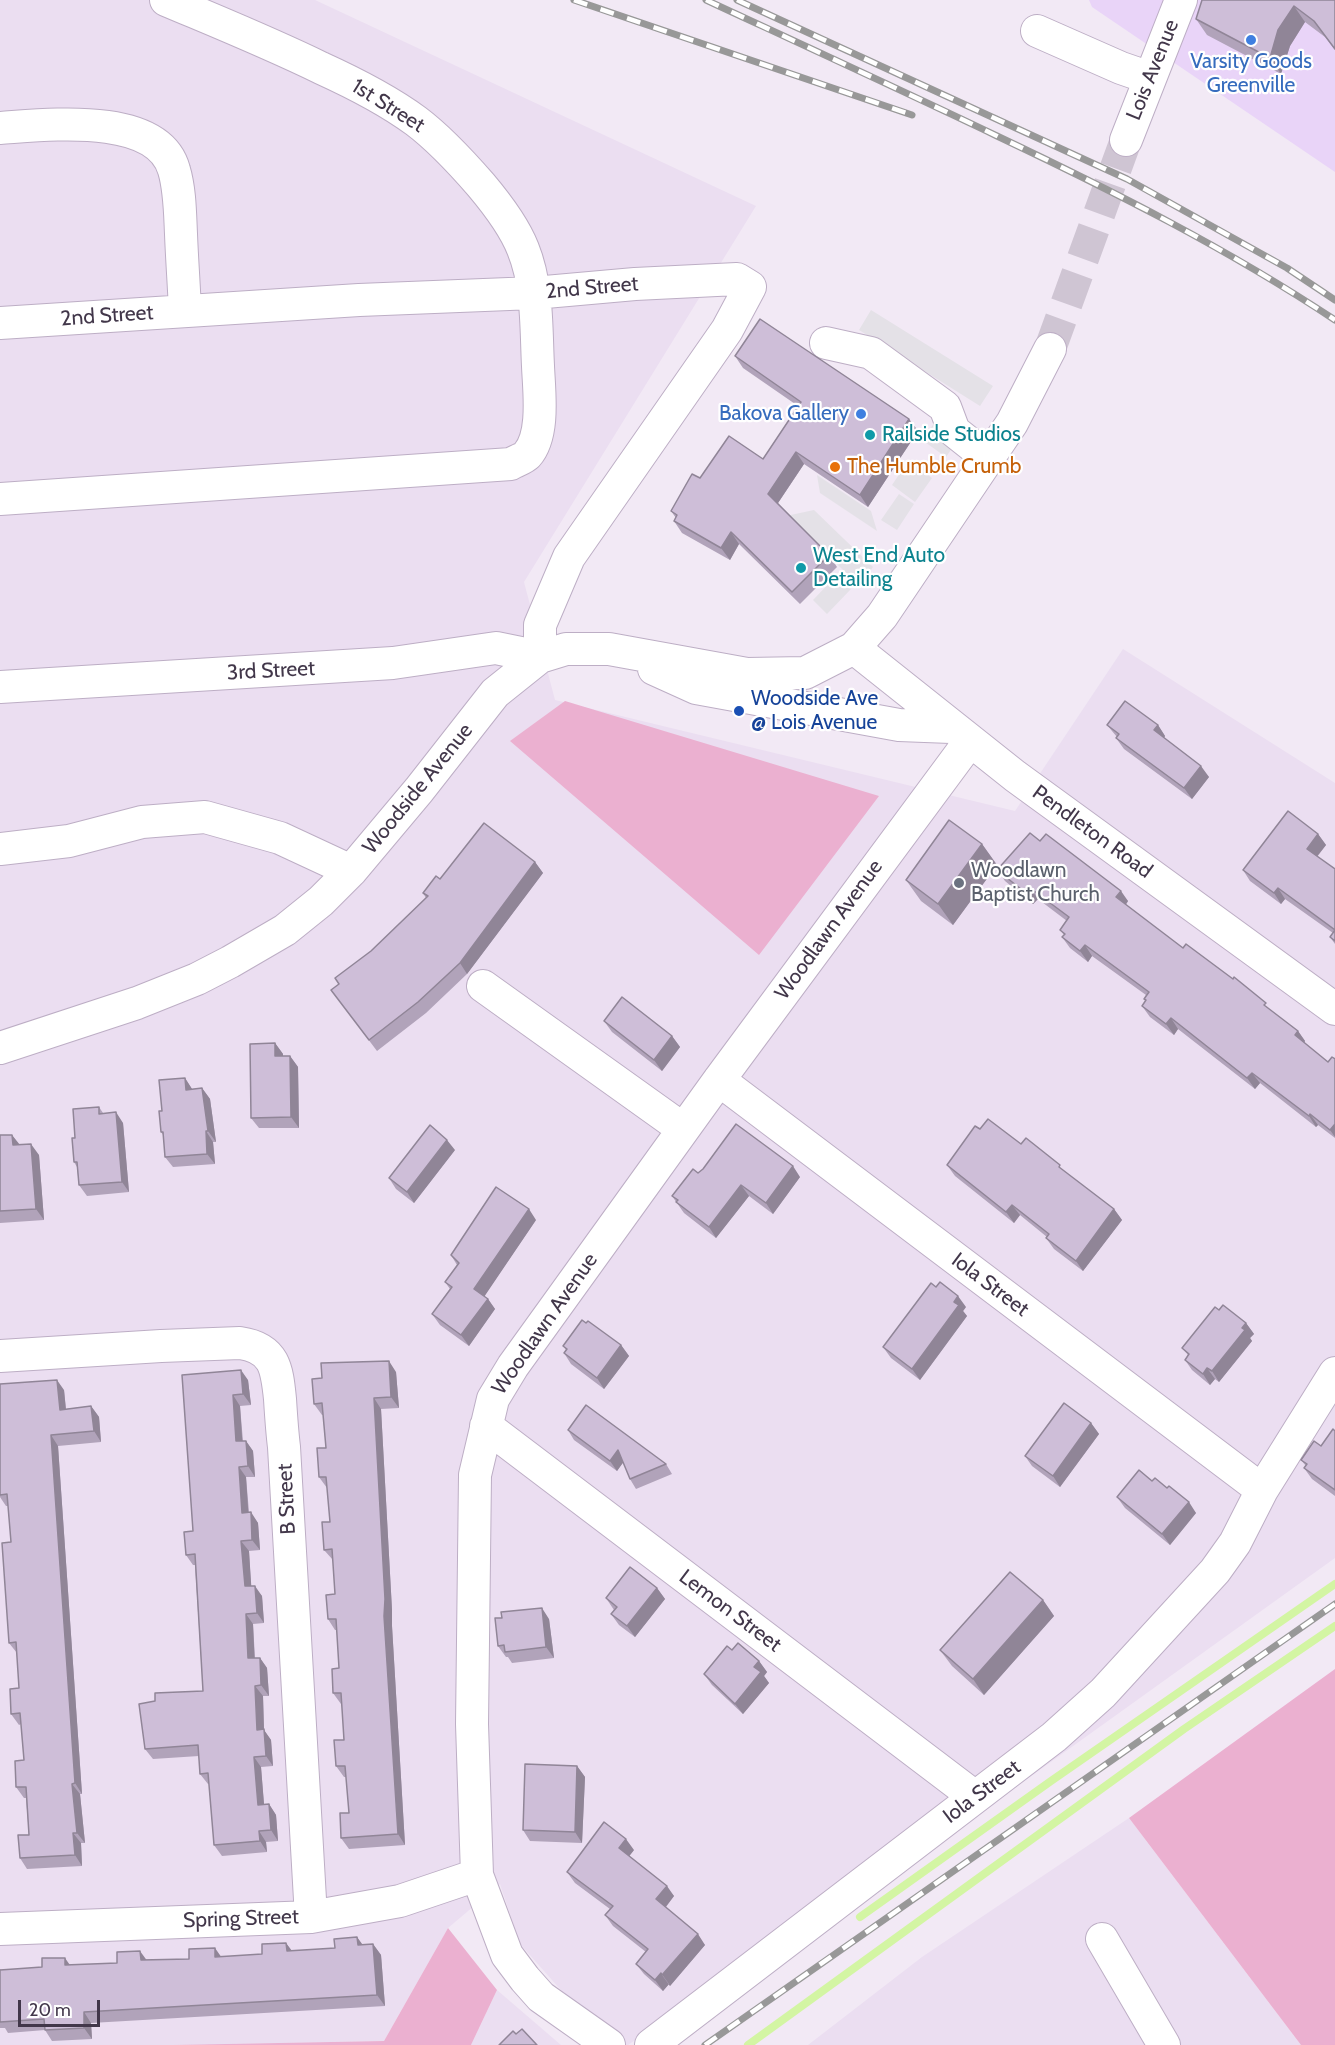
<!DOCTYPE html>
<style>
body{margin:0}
#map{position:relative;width:1335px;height:2045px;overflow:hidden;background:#f2e9f5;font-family:Cabin,sans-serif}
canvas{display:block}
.scale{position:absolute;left:18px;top:2000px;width:82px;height:27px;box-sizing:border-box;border:3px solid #42374a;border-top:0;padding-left:8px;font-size:18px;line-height:21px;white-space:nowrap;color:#42374a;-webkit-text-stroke:4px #fff;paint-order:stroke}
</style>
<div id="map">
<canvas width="1335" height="2045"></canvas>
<div class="scale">20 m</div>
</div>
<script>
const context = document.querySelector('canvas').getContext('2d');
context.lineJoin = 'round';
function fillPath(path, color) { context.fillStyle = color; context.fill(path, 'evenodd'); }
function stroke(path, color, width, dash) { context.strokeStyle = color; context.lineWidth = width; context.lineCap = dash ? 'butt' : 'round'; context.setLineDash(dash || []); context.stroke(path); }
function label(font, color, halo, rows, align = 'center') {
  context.font = font + ' Cabin,sans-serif'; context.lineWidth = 4.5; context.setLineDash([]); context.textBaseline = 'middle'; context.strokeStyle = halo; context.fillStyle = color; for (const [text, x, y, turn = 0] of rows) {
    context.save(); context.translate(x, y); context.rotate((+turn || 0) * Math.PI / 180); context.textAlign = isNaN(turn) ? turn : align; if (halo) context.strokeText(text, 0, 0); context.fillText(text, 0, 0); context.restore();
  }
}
fillPath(new Path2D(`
 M0 0H315L756 206 524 582 555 700 1015 811 1123 649 1335 783V1558L878 1886 706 1991 628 2045H621L560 1989 520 1944 500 1884 448 1928 384 2041 173 2045H0Z
 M1129 1818 1301 2045H808L922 1957Z
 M497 1990 561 2045H471Z`), '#ebdef1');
fillPath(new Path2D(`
 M1089 0H1335V172L1092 7Z`), '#e9d4f8');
fillPath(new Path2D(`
 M565 701 879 796 759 955 510 741Z
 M1335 1669V2045H1301L1129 1818Z
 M448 1928 497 1990 471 2045H173L384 2041Z`), '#ebb0d0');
fillPath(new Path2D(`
 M871 310 993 386 980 406 859 330Z
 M935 422 959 438 946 457 922 440Z
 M908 461 932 478 915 502 892 485Z
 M817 475 871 511 877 531 820 493Z
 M899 494 914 504 897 530 881 520Z
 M814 510 873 567 860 586 786 516Z
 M837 575 851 589 827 614 813 600Z`), '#e4e1e7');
stroke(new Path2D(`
 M860 1917 1051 1781 1335 1584
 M748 2045 1184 1729 1335 1626`), '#d3f5a3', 8);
stroke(new Path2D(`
 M1050 349 1126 140`), '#cfc5d3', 32, [32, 16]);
const minor = new Path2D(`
 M1037 31 1121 68 1150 78
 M0 128C46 125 158 111 174 170 180 190 180 213 181 234 182 260 184 286 185 311
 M1126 140 1181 0
 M0 323 359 300 534 293 635 284 737 279 750 287 727 330 569 557 540 625V657L496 648 393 663 0 687
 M826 343 871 353 945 407 954 431 988 458
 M0 499 511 464C515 461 523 459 527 455 545 435 539 391 538 366 536 328 538 286 523 249 514 226 497 204 481 185 461 162 440 139 416 121 386 99 354 83 321 68 270 43 218 22 166 0
 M854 648 1015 776 1335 1009
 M654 669 696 688 899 725 951 727
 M0 849 69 841 142 822 205 817 280 838 351 871
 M483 986 683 1129
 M0 1048 137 1003 197 979 230 962 285 930 321 901 351 871 419 790 495 693 540 657 566 649H609L747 674 805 673 854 648 882 616 1012 423 1050 349
 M719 1080 1262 1490
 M0 1356 161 1346 240 1343C275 1348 277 1369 280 1399 281 1415 282 1431 284 1447L311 1917
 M486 1426 975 1797
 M0 1929 311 1917 400 1901 477 1875
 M1102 1939 1164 2045
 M609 2045 541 1997 525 1979 507 1955 477 1875 472 1724 475 1475 493 1399 513 1366 719 1080 970 741
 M651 2045 1054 1737 1103 1693 1215 1571 1235 1543 1262 1490 1335 1373`);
stroke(minor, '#bdaec5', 34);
stroke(minor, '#fff', 32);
const rail = new Path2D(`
 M574 0 912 115
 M706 0C803 45 901 90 997 136 1113 191 1228 249 1335 320
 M737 0 1127 179 1287 268 1335 300
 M705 2045 1335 1604`);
stroke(rail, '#989898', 7);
stroke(rail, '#fff', 4.5, [14]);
fillPath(new Path2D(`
 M1335 0V50L1325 37 1305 22 1290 46 1281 74 1207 35 1196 19Z
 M735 356 909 419 918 431 868 507 804 464 778 503 829 555 837 567 800 604 739 544 730 560 682 533 674 521 676 518 671 511 700 478 763 459 798 406 743 368Z
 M1107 725H1158L1165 736 1164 738 1209 777 1192 799 1124 749 1116 738 1117 737Z
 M1318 834 1326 845 1317 857 1335 869V944L1330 937 1333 933 1285 899 1281 904 1250 881 1243 870Z
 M1040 841 1128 901 1126 905 1183 948 1270 1010 1298 1031 1305 1041 1304 1043 1328 1062 1335 1059V1138L1318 1125 1316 1127 1260 1083 1255 1089 1178 1029 1174 1035 1150 1017 1142 1006 1146 1001 1144 999 1146 995 1092 956 1088 962 1070 948 1062 937 1064 935 1060 930 1067 921 1038 899 1033 904 1005 881 997 870Z
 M982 844 997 865 953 925 921 901 906 880Z
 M535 862 543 873 467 974 426 1013 377 1051 331 990 339 984 371 951 426 898 423 893 440 879Z
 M604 1021 672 1036 680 1047 662 1071 612 1032Z
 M275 1043 283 1054V1056H290L298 1067 299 1128H259L251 1118Z
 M185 1078 192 1089 202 1088 210 1099 216 1142H213L215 1164 173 1167 165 1157 164 1136 161 1132 162 1111Z
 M99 1107 103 1113 123 1123 129 1192 87 1196 79 1185 77 1167 74 1162 75 1138Z
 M980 1129 1021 1144 1065 1172 1114 1209 1122 1220 1083 1271 1054 1249 1046 1238 1047 1237 1020 1215 1014 1223 955 1176 947 1165Z
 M0 1135H12L19 1145 39 1155 44 1220 0 1223Z
 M455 1150 414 1203 396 1189 389 1178Z
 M698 1173 800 1177 773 1214 749 1196 716 1238 684 1213 672 1196Z
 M536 1220 484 1296 488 1299 495 1309 469 1346 440 1325 432 1314 450 1289 445 1282 457 1265 451 1255Z
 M966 1307 963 1311 967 1316 920 1380 891 1358 883 1347Z
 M1219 1310 1246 1323 1254 1334 1250 1338 1252 1341 1219 1382 1215 1379 1210 1385 1192 1370 1185 1360 1188 1355 1182 1348Z
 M621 1345 629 1356 604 1389 571 1364 564 1353 566 1350 563 1346Z
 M396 1372 399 1408 381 1409 392 1610V1626L405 1845 349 1849 341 1838 349 1813 346 1777H344L336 1766 344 1740 342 1704H341L333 1693 339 1668 337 1630H335L328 1619 335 1594 333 1560 324 1550 330 1522 327 1488 319 1477 326 1448 323 1415H322L314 1404Z
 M182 1375 248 1380 251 1405 240 1406 243 1441H246L253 1451 255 1477H246L249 1512 258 1523 260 1550 249 1551 251 1586 262 1596 264 1623 253 1624 255 1658H260L267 1668 269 1696H263L264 1730 271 1740 273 1766 261 1767 264 1805 269 1804 276 1815 278 1841 266 1842 267 1852 222 1856 214 1845 209 1784H208L200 1774 199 1756 153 1759 145 1749 155 1701 203 1691 195 1565H193L186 1555 193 1531Z
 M64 1390 66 1409 91 1406 99 1417 101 1442 58 1446 82 1794H80L85 1843H81L82 1866 27 1869 20 1858 29 1835 26 1798H24L16 1787 24 1760 21 1724 19 1725 11 1714 19 1688 17 1653 9 1643 11 1542 8 1506H6L0 1497V1398Z
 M1091 1423 1099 1434 1060 1487 1032 1466 1025 1456Z
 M568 1430 666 1464 672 1474 636 1489 630 1479 623 1462 617 1471 574 1440Z
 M1335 1431V1496L1312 1479 1304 1468 1306 1466 1301 1460 1321 1446Z
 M1152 1481 1196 1513 1170 1545 1125 1508 1117 1497Z
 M657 1588 665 1599 635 1637 619 1625 611 1614 614 1610 606 1598Z
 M1043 1600 1054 1616 984 1695 952 1666 940 1650Z
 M502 1618 549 1619 554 1658 512 1663 508 1657H506L498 1646Z
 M732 1650 759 1661 767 1672 764 1676 769 1683 743 1714 712 1685 704 1674Z
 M577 1766 585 1777 582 1843 530 1841 523 1830Z
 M634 1850 629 1856 674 1896 666 1907 705 1945 670 1986 669 1984 663 1991 644 1974 636 1964 646 1952 613 1926 605 1915 610 1909 575 1883 567 1872Z
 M357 1937 362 1945 373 1944 381 1955 385 2006 91 2023 92 2039 52 2041 45 2030 8 2033 5 2028H0V1969L1 1970 117 1963 146 1960 189 1959 262 1954 286 1943 292 1951 335 1948Z`), '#b1a3ba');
fillPath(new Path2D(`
 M1294 6 1305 22 1290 46 1281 74 1270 58 1278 30Z
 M909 419 918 431 868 507 860 495Z
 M796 452 804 464 776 506 768 494Z
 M731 532 739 544 730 560 721 548Z
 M1158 725 1165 736 1162 741 1154 730Z
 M1201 766 1209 777 1192 799 1184 788Z
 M1318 834 1326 845 1314 860 1307 849Z
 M982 844 997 865 953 925 938 904Z
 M535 862 543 873 467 974 460 963Z
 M1030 888 1038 899 1033 904 1026 893Z
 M1278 888 1285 899 1281 904 1274 893Z
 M1121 891 1128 901 1123 908 1116 897Z
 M1085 945 1092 956 1088 962 1080 951Z
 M1171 1018 1178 1029 1174 1035 1166 1024Z
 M1298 1031 1305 1041 1302 1046 1295 1035Z
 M672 1036 680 1047 662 1071 654 1060Z
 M275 1043 283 1054V1067L275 1056Z
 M290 1056 298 1067 299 1128 291 1117Z
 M1252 1073 1260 1083 1255 1089 1247 1078Z
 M185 1078 192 1089 186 1090Z
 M202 1088 210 1099 216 1142 208 1131Z
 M116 1112 123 1123 129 1192 122 1182Z
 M1310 1114 1318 1125 1316 1127 1309 1116Z
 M1334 1124 1335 1125V1137L1330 1130Z
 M206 1131 213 1142 215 1164 207 1154Z
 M12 1135 20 1145H13Z
 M447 1140 455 1150 414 1203 407 1192Z
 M31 1144 39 1155 44 1220 36 1209Z
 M793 1166 800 1177 773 1214 766 1203Z
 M741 1185 749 1196 716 1238 709 1227Z
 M1012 1205 1020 1215 1014 1223 1006 1212Z
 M529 1209 536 1220 482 1300 474 1289Z
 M1114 1209 1122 1220 1083 1271 1076 1261Z
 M958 1296 966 1307 963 1311 967 1316 920 1380 912 1369Z
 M488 1299 495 1309 469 1346 461 1335Z
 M1246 1323 1254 1334 1250 1338 1252 1341 1219 1382 1212 1371Z
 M621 1345 629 1356 604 1389 597 1378Z
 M389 1361 396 1372 399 1408 391 1397Z
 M1207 1368 1215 1379 1210 1385 1203 1374Z
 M241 1370 248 1380 251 1405 243 1394Z
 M57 1380 64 1390 67 1421 60 1410Z
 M233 1395 240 1406 243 1452 236 1441Z
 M374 1398 381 1409 392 1610V1626L405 1845 398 1834 384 1616Z
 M91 1406 99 1417 101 1442 94 1431Z
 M1091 1423 1099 1434 1060 1487 1053 1476Z
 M51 1435 58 1446 82 1794 75 1783Z
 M246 1441 253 1451 255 1477 248 1466Z
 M618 1450 625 1460 617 1471 610 1461Z
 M239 1467 246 1477 249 1523 242 1513Z
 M1189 1502 1196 1513 1170 1545 1162 1534Z
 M251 1512 258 1523 260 1550 252 1540Z
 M241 1541 249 1551 252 1597 245 1586Z
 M255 1586 262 1596 264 1623 257 1613Z
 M657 1588 665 1599 635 1637 627 1626Z
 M1043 1600 1054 1616 984 1695 973 1679Z
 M542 1608 549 1619 554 1658 546 1647Z
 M246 1614 253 1624 255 1669 248 1658Z
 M260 1658 267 1668 269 1696 261 1685Z
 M759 1661 767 1672 764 1676 769 1683 743 1714 735 1704 754 1667Z
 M255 1686 263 1696 264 1730 271 1740 273 1766 266 1756 257 1730Z
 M254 1757 261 1767 265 1816 258 1805Z
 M577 1766 585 1777 582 1843 575 1832Z
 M72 1784 80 1794 85 1843 77 1833Z
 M269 1804 276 1815 278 1841 271 1830Z
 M259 1831 266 1842 267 1852 260 1841Z
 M73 1833 81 1843 82 1866 75 1855Z
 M626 1839 634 1850 627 1859 619 1848Z
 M667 1886 674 1896 664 1909 656 1899Z
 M698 1934 705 1945 670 1986 662 1975Z
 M357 1937 365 1948 358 1945Z
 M286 1943 294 1954 287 1951Z
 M373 1944 381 1955 385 2006 377 1995Z
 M215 1948 222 1958 215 1957Z
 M140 1951 148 1962 141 1960Z
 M65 1958 72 1968 65 1965Z
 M661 1973 669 1984 663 1991 655 1980Z
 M84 2012 91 2023 92 2039 84 2028Z`), '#908597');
const building = new Path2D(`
 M1202 0H1335V49L1314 21 1294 6 1278 30 1270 58 1196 19Z
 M760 319 909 419 860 495 796 452 768 494 829 555 792 592 731 532 721 548 674 521 677 515 671 511 692 474 700 478 729 436 763 459 801 402 735 356Z
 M1125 701 1158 725 1154 730 1201 766 1184 788 1116 738 1119 734 1107 725Z
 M1288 811 1318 834 1307 849 1335 869V930L1278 888 1274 893 1243 870Z
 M949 820 982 844 938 904 906 880Z
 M484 823 535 862 460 963 418 1002 369 1040 331 990 339 984 335 978 371 951 428 896 423 893 436 876 440 879Z
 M1030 833 1040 841 1046 834 1121 891 1116 897 1183 948 1186 944 1233 979 1234 977 1266 1003 1264 1005 1298 1031 1295 1035 1328 1062 1332 1057 1335 1059V1124L1330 1130 1310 1114 1309 1116 1252 1073 1247 1078 1171 1018 1166 1024 1142 1006 1146 1000 1144 999 1149 992 1085 945 1080 951 1062 937 1065 934 1060 930 1069 917 1030 888 1026 893 997 870Z
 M1335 930V941L1330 937Z
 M622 997 672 1036 654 1060 604 1021Z
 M275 1043V1056H290L291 1117 251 1118 250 1044Z
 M185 1078 186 1090 202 1088 208 1131H206L207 1154 165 1157 163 1132H161L159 1111H162L159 1080Z
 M99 1107V1114L116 1112 122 1182 79 1185 77 1162H74L72 1138H75L73 1109Z
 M988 1119 1021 1144 1026 1138 1060 1165 1059 1167 1114 1209 1076 1261 1046 1238 1049 1234 1012 1205 1006 1212 947 1165 975 1126 980 1129Z
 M736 1124 793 1166 766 1203 741 1185 709 1227 676 1202 678 1200 672 1196 693 1169 698 1173 703 1169Z
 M430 1125 447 1140 407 1192 389 1178Z
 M0 1135H12L13 1145 31 1144 36 1209 0 1211Z
 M496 1187 529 1209 474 1289 488 1299 461 1335 432 1314 452 1287 445 1282 459 1263 451 1255Z
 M940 1282 958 1296 954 1302 959 1305 912 1369 883 1347 931 1283 936 1287Z
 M1223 1305 1246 1323 1242 1328 1245 1330 1212 1371 1207 1368 1203 1374 1185 1360 1189 1354 1182 1348 1215 1307 1219 1310Z
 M582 1320 586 1323 588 1321 621 1345 597 1378 564 1353 567 1349 563 1346Z
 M389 1361 391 1397 374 1398 385 1599 384 1616 398 1834 341 1838 340 1813H349L345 1766H336L334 1740H344L341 1693H333L332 1669 339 1668 336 1619H328L326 1595 335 1594 332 1549 324 1550 322 1522H330L326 1477H319L317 1448H326L322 1403 314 1404 312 1379 322 1378 321 1363Z
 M241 1370 243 1394 233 1395 236 1441H246L248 1466 239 1467 242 1513 251 1512 252 1540 241 1541 245 1586H255L257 1613 246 1614 248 1658H260L261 1685 255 1686 257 1730 264 1729 266 1756 254 1757 258 1805 269 1804 271 1830 259 1831 260 1841 214 1845 208 1773 200 1774 198 1745 145 1749 139 1704 155 1701V1693L203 1691 195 1554 186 1555 184 1532 193 1531 182 1375Z
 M57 1380 60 1410 91 1406 94 1431 51 1435 75 1783 72 1784 77 1833H73L75 1855 20 1858 18 1835H29L26 1787H16L15 1761 24 1760 20 1713 11 1714 10 1689 19 1688 16 1642 9 1643 2 1543 11 1542 7 1494 0 1495V1384Z
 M1064 1403 1091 1423 1053 1476 1025 1456Z
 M586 1405 666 1464 630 1479 618 1450 610 1461 568 1430Z
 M1333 1429 1335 1431V1490L1304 1468 1307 1464 1301 1460 1314 1441 1321 1446Z
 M1139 1470 1152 1481 1155 1478 1167 1488 1169 1486 1189 1502 1162 1534 1117 1497Z
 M630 1567 657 1588 627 1626 611 1614 617 1607 606 1598Z
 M1010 1572 1043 1600 973 1679 940 1650Z
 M542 1608 546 1647 505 1652 504 1645 498 1646 495 1618H502L501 1612Z
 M738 1643 759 1661 754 1667 761 1672 735 1704 704 1674 727 1646 732 1650Z
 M525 1764 577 1766 575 1832 523 1830Z
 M604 1822 626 1839 619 1848 667 1886 656 1899 698 1934 662 1975 661 1973 655 1980 636 1964 648 1949 605 1915 613 1906 567 1872Z
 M357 1937 358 1945 373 1944 377 1995 84 2012V2028L45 2030 44 2019 0 2022V1970L42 1967V1958H65V1965L117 1963V1952L140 1951 141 1960 189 1959V1949L215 1948V1957L262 1954V1944L286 1943 287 1951 335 1948 334 1939Z
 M522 2029 537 2045H499L513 2031 516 2034Z`);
fillPath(building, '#cebed8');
stroke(building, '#908597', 1.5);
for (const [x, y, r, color] of [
 [1251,40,6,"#3f7fe0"],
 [861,414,6,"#3f7fe0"],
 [870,435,6,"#0f9aa8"],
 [835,467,6,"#e8710a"],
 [801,568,6,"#0f9aa8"],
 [739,711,6,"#1a4fb4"],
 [959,883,6,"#6b7280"]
]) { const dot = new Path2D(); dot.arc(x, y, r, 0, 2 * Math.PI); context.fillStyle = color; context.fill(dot); stroke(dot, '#fff', 2); }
label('21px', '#366cbe', '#fff', [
 ["Varsity Goods",1251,62],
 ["Greenville",1251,86],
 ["Bakova Gallery",849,414,"right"]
]);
label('21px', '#42374a', '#fff', [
 ["Lois Avenue",1153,70,-68],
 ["1st Street",388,106,32],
 ["2nd Street",592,288,-5],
 ["2nd Street",107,316,-4],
 ["3rd Street",271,671,-3],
 ["Woodside Avenue",418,789,-51],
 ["Pendleton Road",1092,832,36],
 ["Woodlawn Avenue",829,930,-54],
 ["Iola Street",990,1285,37],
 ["Woodlawn Avenue",545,1324,-55],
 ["B Street",287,1499,-93],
 ["Lemon Street",730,1611,37],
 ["Iola Street",982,1792,-37],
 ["Spring Street",241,1919,-2]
]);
label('21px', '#0d838f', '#fff', [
 ["Railside Studios",882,435],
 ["West End Auto",813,556],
 ["Detailing",813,580]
], 'left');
label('21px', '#c56008', '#fff', [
 ["The Humble Crumb",847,467]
], 'left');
label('21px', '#164399', '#fff', [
 ["Woodside Ave",751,699],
 ["@ Lois Avenue",751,723]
], 'left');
label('21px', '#5b616d', '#fff', [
 ["Woodlawn",971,871],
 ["Baptist Church",971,895]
], 'left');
</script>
